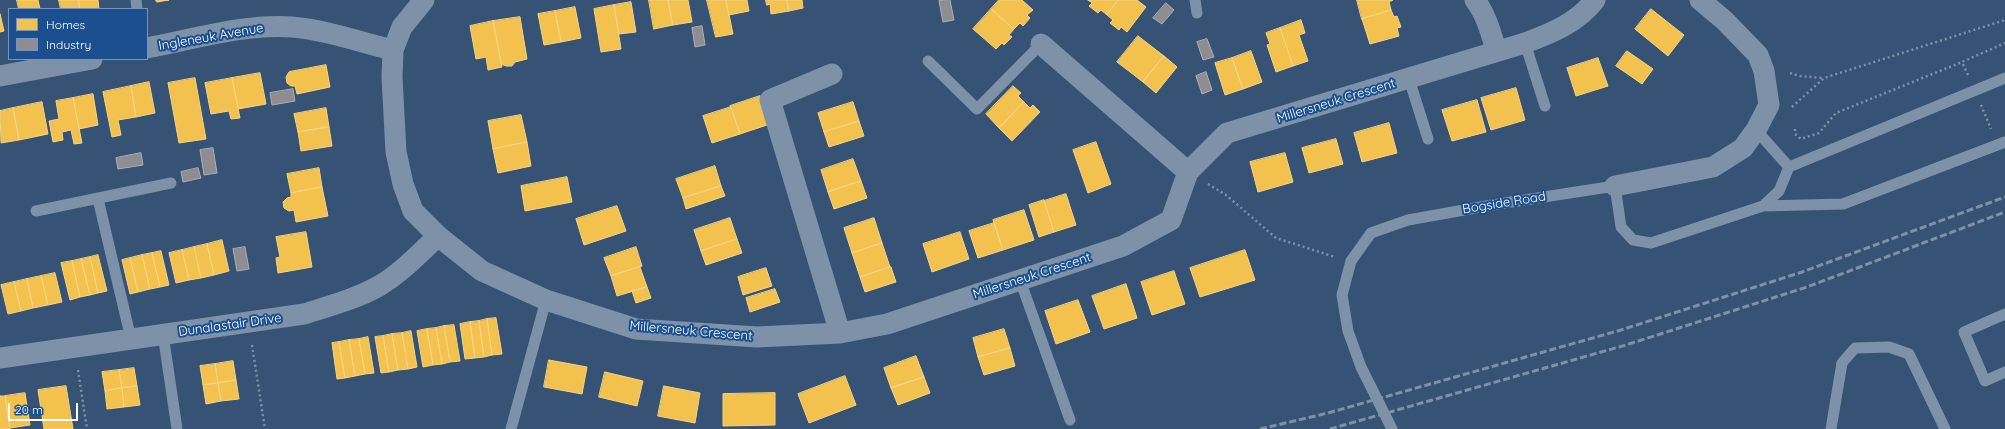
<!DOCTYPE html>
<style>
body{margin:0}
#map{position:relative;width:2005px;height:429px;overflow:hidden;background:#365274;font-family:Quicksand,sans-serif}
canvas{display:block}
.legend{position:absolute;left:8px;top:8px;width:140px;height:52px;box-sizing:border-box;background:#1b4f8f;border:1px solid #7695bc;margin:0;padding:5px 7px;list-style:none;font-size:12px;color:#fff}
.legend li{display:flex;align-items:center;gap:8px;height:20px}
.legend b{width:20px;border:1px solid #7695bc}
.scale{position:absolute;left:8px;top:403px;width:70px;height:18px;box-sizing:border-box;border:2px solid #fff;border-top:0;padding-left:5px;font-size:12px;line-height:14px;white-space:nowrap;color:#fff;-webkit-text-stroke:3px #1b4f8f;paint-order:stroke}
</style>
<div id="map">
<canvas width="2005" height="429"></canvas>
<ul class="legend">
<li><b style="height:11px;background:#f2c14e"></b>Homes</li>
<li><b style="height:11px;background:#8d8d92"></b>Industry</li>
</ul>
<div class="scale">20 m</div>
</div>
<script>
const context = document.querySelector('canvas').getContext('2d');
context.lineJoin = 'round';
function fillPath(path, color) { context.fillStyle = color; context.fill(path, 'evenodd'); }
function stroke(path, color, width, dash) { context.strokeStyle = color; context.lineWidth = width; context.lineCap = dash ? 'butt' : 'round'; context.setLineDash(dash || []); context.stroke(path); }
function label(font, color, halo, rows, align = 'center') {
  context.font = font + ' Quicksand,sans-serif'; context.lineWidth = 4; context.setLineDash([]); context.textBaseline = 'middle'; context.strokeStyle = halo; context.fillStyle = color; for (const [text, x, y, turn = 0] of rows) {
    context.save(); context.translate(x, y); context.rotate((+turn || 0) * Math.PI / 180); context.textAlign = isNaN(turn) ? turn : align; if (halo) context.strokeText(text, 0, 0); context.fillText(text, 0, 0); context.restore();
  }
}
const homes = new Path2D(`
 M17 0H38L40 9H19Z
 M59 0H79L80 9H61Z
 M79 0H98L99 9H80Z
 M156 0H169L157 2Z
 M649 0H668L673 25 654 29Z
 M668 0H688L692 22 673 25Z
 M707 0H726L733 34 716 37Z
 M726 0H747L749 11 729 15Z
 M766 0H787L789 11 771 14 770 4 767 5Z
 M787 0H802L803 8 789 11Z
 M999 0H1022L1033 10 1027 15 1030 18 1023 26 1020 23 1014 29 991 9Z
 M1088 0H1118L1107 15 1101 10 1098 13 1089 6 1092 3Z
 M1118 0H1137L1146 7 1127 32 1121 27 1119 30 1110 23 1113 20 1107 15Z
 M1357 0H1393L1389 2 1391 10 1362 19Z
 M631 2 636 32 619 34 614 5Z
 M614 5 621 49 601 52 594 9Z
 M575 7 581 38 561 42 555 11Z
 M991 9 1014 29 1009 35 1012 37 1004 45 1002 43 996 49 973 29Z
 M1651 9 1684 35 1668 56 1635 29Z
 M1391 10 1394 17 1397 16 1401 27 1397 28 1399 36 1370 44 1362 19Z
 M555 11 561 42 544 45 538 14Z
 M0 14 4 31 0 32Z
 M520 17 527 59 515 62 512 66H506L501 64 493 21Z
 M1301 20 1305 33 1299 35 1308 61 1293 66 1280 28Z
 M493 21 502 67 488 70 486 57 476 59 470 26Z
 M1280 28 1293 66 1276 72 1267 45 1270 44 1266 33Z
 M1138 36 1164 56 1143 82 1117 62Z
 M1251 51 1262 82 1243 89 1232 58Z
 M1627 51 1653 69 1642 84 1616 66Z
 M1164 56 1177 67 1156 93 1143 82Z
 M1232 58 1243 89 1225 95 1215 63Z
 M1598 58 1608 86 1576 96 1567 68Z
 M326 65 330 87 297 94 295 86H291L287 83 286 77 289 72Z
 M260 73 266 104 238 109 232 78Z
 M195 78 206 139 179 143 168 83Z
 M232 78 240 118 231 119 229 111 211 114 205 83Z
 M149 82 155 113 136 117 131 86Z
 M131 86 136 117 118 120 121 135 112 137 103 92Z
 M1013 86 1021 93 1018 96 1024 102 999 128 986 114Z
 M1516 88 1525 120 1491 130 1481 98Z
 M93 94 98 125 79 129 73 98Z
 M760 96 770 124 740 134 730 106Z
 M73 98 82 143 74 144 71 130 62 132 63 140 53 142 49 121 59 119 56 101Z
 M1477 100 1486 132 1452 141 1442 110Z
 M42 102 48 134 19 140 13 108Z
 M853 102 859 121 824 132 818 113Z
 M1024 102 1030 108 1033 105 1040 112 1012 141 999 128Z
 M731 107 740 134 712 143 703 116Z
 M13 108 19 140 1 143 0 111Z
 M326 108 329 127 298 132 294 114Z
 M521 115 527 142 493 149 488 121Z
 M859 121 864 136 829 147 824 132Z
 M1389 123 1397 153 1362 162 1354 133Z
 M329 127 332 146 301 151 298 132Z
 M1336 139 1343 164 1309 173 1302 148Z
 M527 142 531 166 498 173 493 149Z
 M1096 142 1111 184 1088 193 1073 150Z
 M1285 153 1293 182 1258 192 1250 162Z
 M853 159 861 181 828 192 821 170Z
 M715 166 721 186 683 198 676 179Z
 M319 168 322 187 291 193 287 174Z
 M567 177 572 202 525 211 521 186Z
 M861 181 867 198 834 209 828 192Z
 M721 186 725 196 686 209 683 198Z
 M322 187 328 216 296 222 294 210 289 211 284 208 283 202 287 198 291 197V193Z
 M1066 194 1076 225 1054 232 1044 201Z
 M1044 200 1054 232 1039 237 1029 205Z
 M617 206 626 231 584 245 576 219Z
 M1024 210 1034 240 1003 250 993 220Z
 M730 218 737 239 701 251 694 230Z
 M874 218 882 243 852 253 844 228Z
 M994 223 1003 250 978 258 969 231Z
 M306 232 312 267 278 273 276 258 280 257 276 237Z
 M960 232 969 259 932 272 923 244Z
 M737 239 742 253 706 265 701 251Z
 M222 240 229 271 214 275 207 244Z
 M882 243 890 267 860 277 852 253Z
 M207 244 214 275 201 278 194 247Z
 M194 247 201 278 189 280 182 250Z
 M636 247 642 266 611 276 604 258Z
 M182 250 189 280 176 283 169 253Z
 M1245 250 1255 280 1200 297 1190 268Z
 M161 251 169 285 160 287 152 253Z
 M152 253 160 287 150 289 142 255Z
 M98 255 107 291 98 293 90 257Z
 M142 255 150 289 138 292 130 258Z
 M90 257 98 293 90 295 81 259Z
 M130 258 138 292 130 294 122 260Z
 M81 259 90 295 80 297 72 261Z
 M72 261 80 297 70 300 61 263Z
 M640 267 647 287 617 296 611 276Z
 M891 267 896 282 865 292 860 277Z
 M766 268 772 286 743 295 738 277Z
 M1174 271 1185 304 1152 315 1141 282Z
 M55 273 62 302 48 305 41 276Z
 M41 276 48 305 33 308 27 279Z
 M27 279 33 308 21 311 14 282Z
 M14 282 21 311 8 314 1 285Z
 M1126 284 1137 318 1104 329 1092 296Z
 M647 287 651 298 636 303 632 291Z
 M775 289 780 302 750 312 746 298Z
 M1078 300 1090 332 1056 344 1045 311Z
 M496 318 502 354 492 355 487 319Z
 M487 319 492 355 484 357 479 321Z
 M479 321 484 357 475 358 470 322Z
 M470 322 475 358 465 359 460 324Z
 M454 325 460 361 450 362 444 326Z
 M444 326 450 362 442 364 436 328Z
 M436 328 442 364 433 365 427 329Z
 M427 329 433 365 423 367 417 331Z
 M1004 329 1010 348 978 357 973 338Z
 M411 331 417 367 408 369 402 333Z
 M402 333 408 369 398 370 392 334Z
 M392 334 398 370 389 372 383 336Z
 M383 336 389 372 381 373 375 337Z
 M368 337 374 373 365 374 359 339Z
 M359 339 365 374 355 376 349 340Z
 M349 340 355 376 345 378 339 342Z
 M339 342 345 378 337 379 332 343Z
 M1010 348 1015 366 984 375 978 357Z
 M916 356 924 377 891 388 884 368Z
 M549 360 587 367 582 394 544 387Z
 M233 361 236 380 218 383 215 364Z
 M215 364 218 383 203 385 200 366Z
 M134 368 137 386 122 388 119 370Z
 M119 370 122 388 105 391 102 372Z
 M605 372 643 381 637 406 599 397Z
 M845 376 856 405 809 423 798 394Z
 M924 377 930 393 898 405 891 388Z
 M236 380 239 399 221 401 218 383Z
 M218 383 221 401 206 404 203 385Z
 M66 386 73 429H44L38 390Z
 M137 386 140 405 124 407 122 388Z
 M664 386 700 393 695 423 658 416Z
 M122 388 124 407 107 409 105 391Z
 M25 393 30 425 10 428 5 396Z
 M775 393V425L723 426V394Z
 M0 396H5L10 429H0Z`);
fillPath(homes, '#f2c14e');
stroke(homes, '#f6d483', 1);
const industry = new Path2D(`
 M950 0 954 20 943 22 939 1Z
 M1166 3 1174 10 1162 24 1153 18Z
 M702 26 705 45 695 47 692 28Z
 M1207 39 1214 57 1203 60 1197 42Z
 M1206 72 1212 90 1202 94 1196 76Z
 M293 89 295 101 272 105 270 93Z
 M213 148 217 173 204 175 200 150Z
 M141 153 143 165 118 169 116 158Z
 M198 168 201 178 183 182 181 172Z
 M245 247 249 269 237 271 233 249Z`);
fillPath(industry, '#8d8d92');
stroke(industry, '#afafb3', 1);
stroke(new Path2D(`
 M1790 73 1800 76 1824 78
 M1968 75 1962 62 2005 43
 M1981 105 1991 129
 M1792 107 1824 78 2005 20
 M1795 129V134L1801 139 1819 133 1836 113 1962 62
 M1208 184 1226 195 1276 238 1335 257
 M252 345 265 429
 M78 370 87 429`), '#7d92a8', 2.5, [2, 3]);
stroke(new Path2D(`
 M136 0 137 9
 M1195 0 1197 13
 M1525 43 1545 106
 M928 61 977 109 1041 44
 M1409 79 1428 139
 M1789 167 2005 78
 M98 199 131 339
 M1763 206 1843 204 2005 142
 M36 211 171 183
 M1020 280 1070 420
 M2005 314 1964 332 1985 381 2005 372
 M163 334 177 429
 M1361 367 1348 331 1342 295 1351 261 1371 233 1408 220 1492 205 1615 186 1621 227 1633 240 1651 243 1763 206 1779 191 1789 167 1756 130
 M511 429 546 300
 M1831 429 1842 363 1855 348 1889 347 1909 354 1945 429`), '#7d92a8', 11);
stroke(new Path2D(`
 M424 0 402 27 393 50 392 77 396 152 403 184 413 211 438 236 482 271 546 300 636 329 757 337 840 333 887 324 1123 246 1171 220 1188 172 1227 133 1525 43C1552 33 1577 23 1595 0
 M1475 0C1486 14 1491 33 1496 50
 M1041 44 1188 172
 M147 48C191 40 247 23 292 27 326 30 360 42 393 50
 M832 74 770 100 840 333
 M0 76 92 59
 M1615 186 1713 167 1743 148 1756 130 1769 105 1764 71 1758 55 1724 20 1700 0
 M0 358 304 314C329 306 356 299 379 286 401 273 419 254 438 236`), '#7d92a8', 21);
stroke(new Path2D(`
 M1260 429 1328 413 1621 330 1802 272 2005 197
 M1330 429 1626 345 1807 287 2005 212`), '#7e92a7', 3, [7, 3]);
stroke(new Path2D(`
 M1361 367 1392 429`), '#7d92a8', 11);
label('13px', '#fff', '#1b4f8f', [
 ["Ingleneuk Avenue",211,37,-10],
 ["Millersneuk Crescent",1336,101,-17],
 ["Bogside Road",1504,203,-9],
 ["Millersneuk Crescent",1032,276,-18],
 ["Dunalastair Drive",230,325,-8],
 ["Millersneuk Crescent",691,331,5]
]);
</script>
